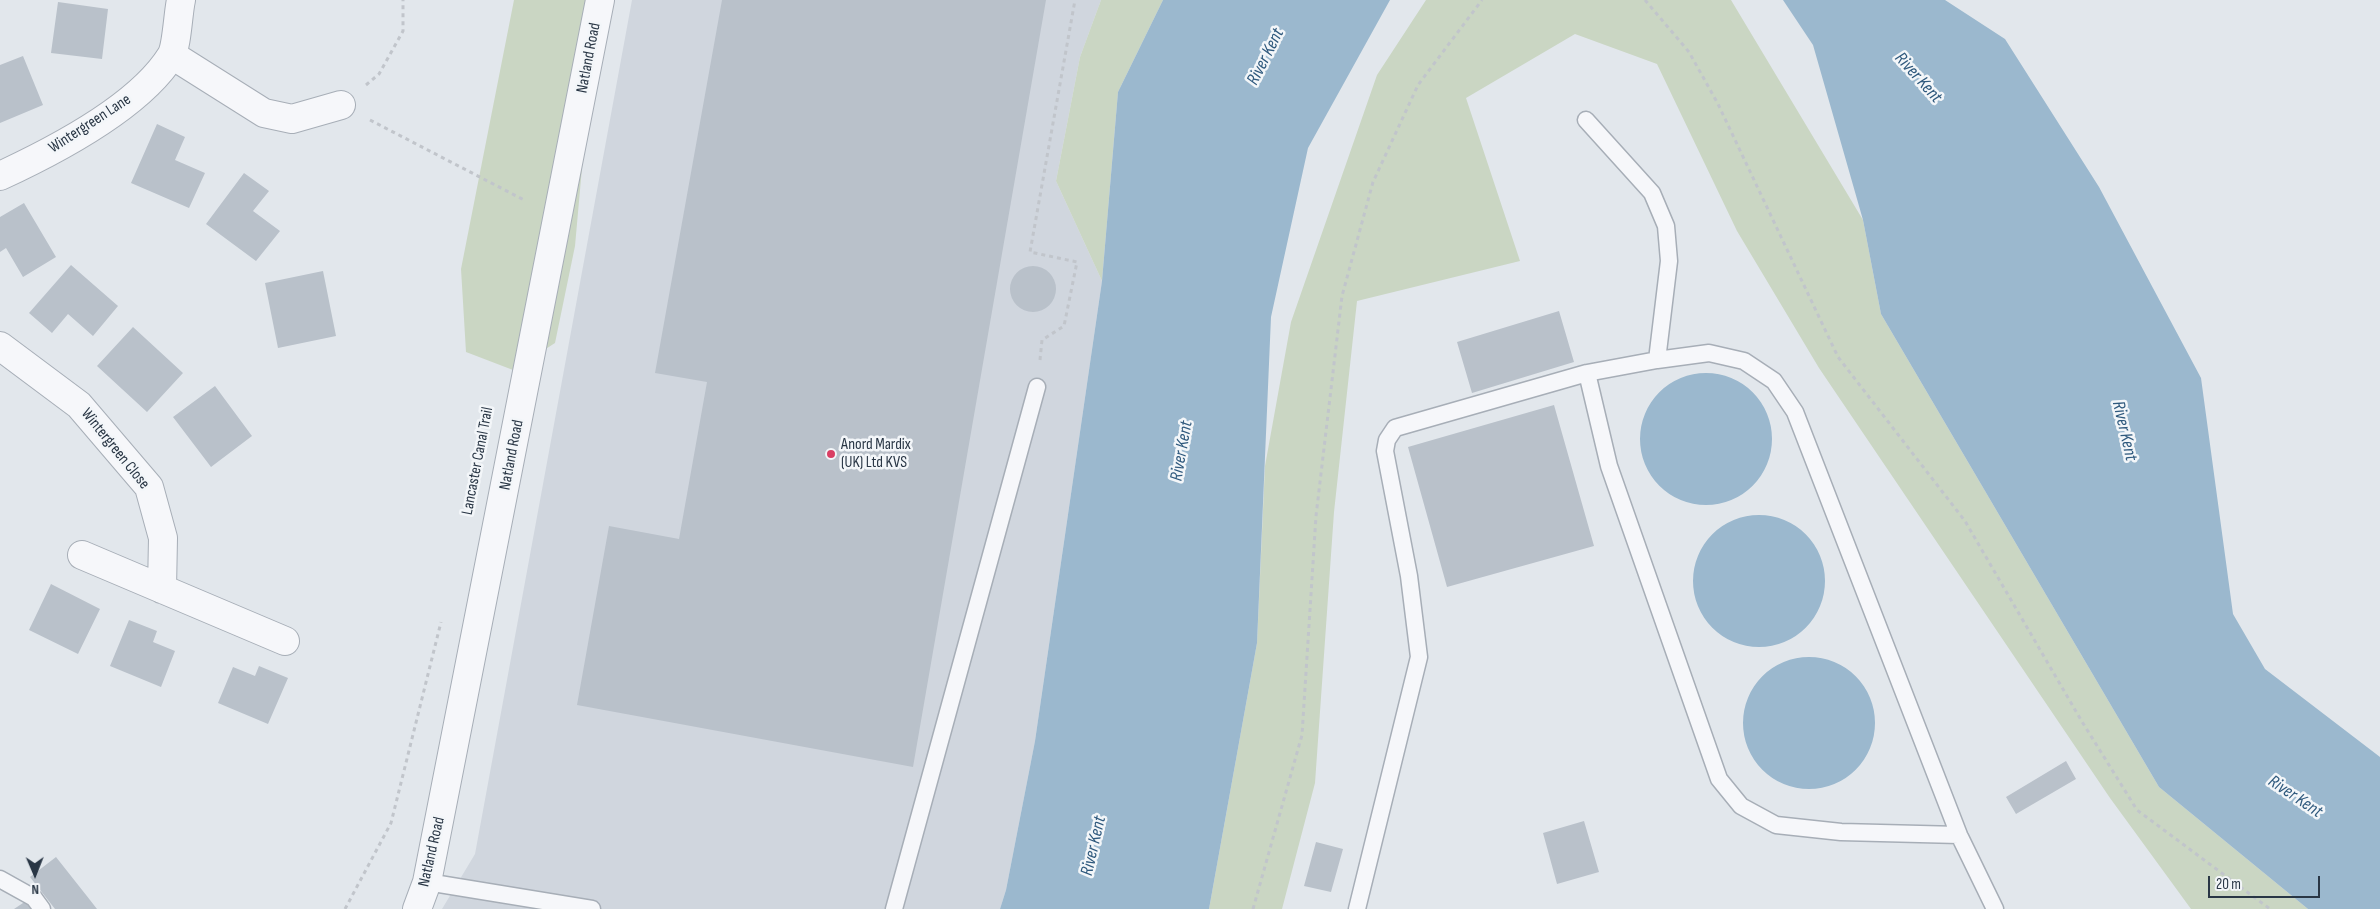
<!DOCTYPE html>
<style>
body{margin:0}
#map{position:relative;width:2380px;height:909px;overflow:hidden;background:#e2e7ec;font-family:"Sofia Sans Condensed",sans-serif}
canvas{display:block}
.north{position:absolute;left:10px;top:849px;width:50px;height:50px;-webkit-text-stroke:4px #f3f6f9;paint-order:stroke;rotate:179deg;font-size:14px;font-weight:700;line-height:20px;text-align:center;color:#293645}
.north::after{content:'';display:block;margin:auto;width:18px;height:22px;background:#293645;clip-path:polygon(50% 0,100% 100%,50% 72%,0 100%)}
.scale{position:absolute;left:2208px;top:876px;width:112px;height:22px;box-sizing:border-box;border:2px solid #293645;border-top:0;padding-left:6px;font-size:15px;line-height:18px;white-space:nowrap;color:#293645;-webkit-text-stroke:4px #f3f6f9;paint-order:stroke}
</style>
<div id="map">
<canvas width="2380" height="909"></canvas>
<div class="north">N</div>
<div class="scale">20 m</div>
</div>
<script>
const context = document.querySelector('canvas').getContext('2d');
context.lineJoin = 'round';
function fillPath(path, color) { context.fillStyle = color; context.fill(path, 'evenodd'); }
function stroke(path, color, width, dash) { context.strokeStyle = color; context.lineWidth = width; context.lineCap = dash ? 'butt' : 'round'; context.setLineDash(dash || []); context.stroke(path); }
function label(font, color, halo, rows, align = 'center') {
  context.font = font + ' "Sofia Sans Condensed",sans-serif'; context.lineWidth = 5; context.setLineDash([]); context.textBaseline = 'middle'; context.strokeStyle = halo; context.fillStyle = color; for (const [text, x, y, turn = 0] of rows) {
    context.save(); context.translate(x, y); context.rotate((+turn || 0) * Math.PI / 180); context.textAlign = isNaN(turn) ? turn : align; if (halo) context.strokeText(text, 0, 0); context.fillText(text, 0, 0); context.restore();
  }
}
fillPath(new Path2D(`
 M632 0H1101L1080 57 1056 181 1102 281 1035 741 1006 890 1000 909H442L475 854Z`), '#d0d6de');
fillPath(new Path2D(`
 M514 0H597L575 246 555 343 513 370 466 352 461 269Z
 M1101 0H1163L1118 92 1102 281 1056 181 1080 57Z
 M1426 0H1731L1863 220 1881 314 2159 787 2308 909H2191L2110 798 1819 368 1737 231 1657 64 1575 34 1466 98 1520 261 1357 301 1334 512 1315 783 1282 909H1209L1257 643 1265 466 1291 322 1377 75Z`), '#cad6c3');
fillPath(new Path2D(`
 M1163 0H1390L1308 148 1271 317 1257 643 1209 909H1000L1006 890 1035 741 1102 281 1118 92Z
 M1783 0H1945L2005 39 2099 187 2201 378 2233 614 2265 669 2380 757V909H2308L2159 787 1881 314 1863 220 1813 45Z
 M1640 439a66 66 0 1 1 132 0a66 66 0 1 1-132 0Z
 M1693 581a66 66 0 1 1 132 0a66 66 0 1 1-132 0Z
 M1743 723a66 66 0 1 1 132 0a66 66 0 1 1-132 0Z`), '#9bb8ce');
fillPath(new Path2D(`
 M722 0H1046L913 767 577 705 609 526 679 539 707 382 655 373Z
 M58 2 108 9 102 59 51 53Z
 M23 56 43 105 0 123V65Z
 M157 124 185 137 175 160 205 173 189 208 131 183Z
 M244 173 269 191 253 211 280 231 256 261 206 224Z
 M24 203 56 257 23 277 6 248 0 252V217Z
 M71 265 118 306 93 336 68 314 52 333 29 313Z
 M1010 289a23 23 0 1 1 46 0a23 23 0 1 1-46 0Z
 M323 271 336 336 278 348 265 283Z
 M1559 311 1574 362 1472 393 1457 342Z
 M133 327 183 373 147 412 97 366Z
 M215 386 252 436 211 467 173 417Z
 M1554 405 1594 546 1447 587 1408 447Z
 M51 584 100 609 78 654 29 630Z
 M129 620 157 631 153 642 175 651 161 687 110 666Z
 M259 666 288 678 268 724 218 703 233 667 255 676Z
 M2066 761 2076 779 2016 814 2006 797Z
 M1584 821 1599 872 1557 884 1543 833Z
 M1316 842 1343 849 1331 892 1304 886Z
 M56 857 90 900 97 909H55L30 877Z
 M26 901 31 909H14Z`), '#b9c1ca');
const service = new Path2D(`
 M1586 120 1652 193 1666 226 1669 261 1657 360
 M1587 373 1609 466 1719 779 1741 806 1776 825 1841 832 1959 835
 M0 879 34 898 42 909
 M427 882 592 909
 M894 909 1037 387
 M1357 909 1419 657 1409 576 1385 451 1387 440 1395 428 1587 373 1657 360 1709 353 1744 361 1774 381 1795 412 1959 835 1995 909`);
const minor = new Path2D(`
 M172 55 264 113 292 119 341 105
 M0 176C54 151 139 107 171 56 177 46 178 13 181 0
 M0 346 79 405 149 487 163 538 162 589
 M82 555 285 641`);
const tertiary = new Path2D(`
 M417 909 427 882 600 0`);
stroke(service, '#a7aeb7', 19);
stroke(minor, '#a7aeb7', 30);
stroke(tertiary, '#a7aeb7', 30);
stroke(new Path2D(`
 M1645 0 1689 52 1718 104 1838 357 1965 521 2081 720 2137 810 2270 909
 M366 85 379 74 403 31V0
 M370 120 526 201
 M1040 360 1042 340 1064 326 1077 262 1030 252 1075 0
 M345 909 391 823 441 622
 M1253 909 1302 735 1316 516 1342 296 1373 182 1418 85 1482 0`), '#c1c5cb', 3, [4, 4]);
stroke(service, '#f6f7fa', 16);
stroke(minor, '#f6f7fa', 28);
stroke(tertiary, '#f6f7fa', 28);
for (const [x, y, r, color] of [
 [831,454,5,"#d93f64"]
]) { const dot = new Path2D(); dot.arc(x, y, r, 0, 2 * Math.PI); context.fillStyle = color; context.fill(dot); stroke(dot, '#f3f6f9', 2); }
label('16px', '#293645', '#f3f6f9', [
 ["Natland Road",589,58,-79],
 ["Wintergreen Lane",90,124,-33],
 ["Wintergreen Close",115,449,51],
 ["Natland Road",512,455,-79],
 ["Lancaster Canal Trail",478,461,-79],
 ["Natland Road",432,852,-77]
]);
label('16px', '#293645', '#f3f6f9', [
 ["Anord Mardix",841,445],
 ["(UK) Ltd KVS",841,463]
], 'left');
label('italic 18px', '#2f597d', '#f3f6f9', [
 ["River Kent",1266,57,-63],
 ["River Kent",1918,78,48],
 ["River Kent",2124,431,77],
 ["River Kent",1182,451,-80],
 ["River Kent",2295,797,34],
 ["River Kent",1094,846,-77]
]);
</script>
